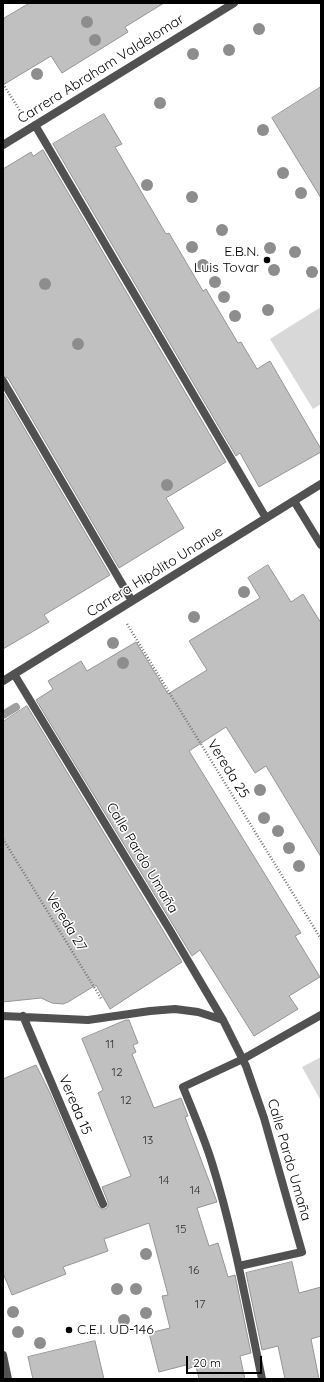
<!DOCTYPE html>
<meta charset="utf-8">
<style>
body{margin:0}
#map{position:relative;width:324px;height:1382px;overflow:hidden;background:#fff;font-family:Quicksand,sans-serif}
canvas{display:block}
.frame{position:absolute;inset:0;border:4px solid #000;pointer-events:none}
.scale{position:absolute;left:186px;top:1356px;width:76px;height:18px;box-sizing:border-box;border:2px solid #000;border-top:0;padding-left:5px;font-size:12px;line-height:14px;white-space:nowrap;color:#000;-webkit-text-stroke:3px #fff;paint-order:stroke}
</style>
<div id="map">
<canvas width="324" height="1382"></canvas>
<div class="frame"></div>
<div class="scale">20 m</div>
</div>
<script>
const context = document.querySelector('canvas').getContext('2d');
context.lineJoin = 'round';
function fillPath(path, color) { context.fillStyle = color; context.fill(path, 'evenodd'); }
function stroke(path, color, width, dash) { context.strokeStyle = color; context.lineWidth = width; context.lineCap = dash ? 'butt' : 'round'; context.setLineDash(dash || []); context.stroke(path); }
function label(font, color, halo, rows, align = 'center') {
  context.font = font + ' Quicksand,sans-serif'; context.lineWidth = 3; context.setLineDash([]); context.textBaseline = 'middle'; context.strokeStyle = halo; context.fillStyle = color; for (const [text, x, y, turn = 0] of rows) {
    context.save(); context.translate(x, y); context.rotate((+turn || 0) * Math.PI / 180); context.textAlign = isNaN(turn) ? turn : align; if (halo) context.strokeText(text, 0, 0); context.fillText(text, 0, 0); context.restore();
  }
}
fillPath(new Path2D(`
 M321 307V404L313 409 270 339Z
 M321 1057V1101L302 1067Z`), '#d8d8d8');
stroke(new Path2D(`
 M3 715 16 707`), '#9f9f9f', 8);
const building = new Path2D(`
 M30 3H164L125 27 128 32 62 73 51 56 3 85V19Z
 M321 87V198L272 118Z
 M104 114 122 144 115 147 166 234 169 233 203 291 206 289 238 343 241 342 257 369 270 361 321 449V452L259 487 240 453 236 456 53 144Z
 M43 150 226 462 166 498 184 528 119 568 8 378 3 376V169L31 152 33 156Z
 M3 392 110 575 44 615 49 622 3 649Z
 M268 565 291 602 303 594 321 623V857L266 766 255 773 226 727 189 751 301 933 295 936 320 977 289 996 298 1009 254 1036 200 950 192 956 36 700 53 689 48 681 81 661 87 671 136 642 168 694 207 670 189 641 260 598 248 578Z
 M27 706 182 962 110 1009 96 985 68 1002 63 1004 52 1003 41 998 3 1002V722Z
 M126 1020H129L138 1043 133 1045 136 1052 132 1054 154 1108 181 1098 188 1116 185 1117 217 1202 197 1208 209 1246 218 1243 228 1277 235 1275 251 1353 240 1356 245 1379H199L196 1366 187 1369 186 1365 159 1372 149 1333 170 1328 162 1296 168 1295 149 1223 104 1239 108 1251 63 1267 66 1274 12 1295 3 1273V1079L36 1065 50 1093 98 1206 102 1209H105L108 1207V1202L102 1187 131 1176 98 1093 103 1090 82 1039Z
 M292 1262 299 1293 321 1287V1336L311 1339 319 1379H285L278 1346 262 1350 246 1273Z
 M95 1341 104 1379H33L28 1357Z`);
fillPath(building, '#c0c0c0');
stroke(building, '#959595', 1);
stroke(new Path2D(`
 M3 84 22 114
 M127 624 321 939
 M3 839 102 1000`), '#737373', 2.5, [1, 2]);
stroke(new Path2D(`
 M35 125 266 518
 M3 145 234 3
 M3 381 132 601
 M294 501 321 545
 M14 674 171 932 223 1020 246 1066 264 1118 302 1252 239 1266
 M3 681 321 484
 M3 1016 88 1020 150 1011 175 1009 198 1012 223 1020
 M23 1016 103 1204
 M3 1355 8 1379
 M262 1379C247 1307 234 1234 212 1163 204 1137 193 1112 183 1087L243 1059 321 1015`), '#515151', 8);
context.fillStyle = '#8d8d8d';
for (const [x, y] of [
 [87,22],
 [259,29],
 [95,40],
 [229,50],
 [193,54],
 [37,74],
 [160,103],
 [263,130],
 [283,173],
 [147,185],
 [301,193],
 [192,197],
 [222,230],
 [192,247],
 [270,248],
 [295,252],
 [203,265],
 [274,270],
 [312,272],
 [215,282],
 [45,284],
 [224,297],
 [268,310],
 [235,316],
 [78,344],
 [167,485],
 [244,592],
 [194,617],
 [113,643],
 [123,663],
 [260,790],
 [264,818],
 [278,831],
 [289,848],
 [299,866],
 [146,1254],
 [117,1289],
 [136,1289],
 [13,1312],
 [146,1313],
 [124,1320],
 [18,1332],
 [40,1343]
]) { context.beginPath(); context.arc(x, y, 6, 0, 2 * Math.PI); context.fill(); }
for (const [x, y, r, color] of [
 [267,260,4,"#000"],
 [69,1330,4,"#000"]
]) { const dot = new Path2D(); dot.arc(x, y, r, 0, 2 * Math.PI); context.fillStyle = color; context.fill(dot); stroke(dot, '#fff', 1.5); }
label('12px', '#303030', null, [
 ["11",110,1044],
 ["12",117,1072],
 ["12",126,1100],
 ["13",148,1140],
 ["14",164,1180],
 ["14",195,1190],
 ["15",181,1229],
 ["16",194,1270],
 ["17",200,1304]
]);
label('14px', '#000', '#fff', [
 ["Carrera Abraham Valdelomar",101,69,-32],
 ["Carrera Hipólito Unanue",155,572,-32],
 ["Vereda 25",228,769,58],
 ["Calle Pardo Umaña",142,858,59],
 ["Vereda 27",66,922,59],
 ["Vereda 15",75,1105,67],
 ["Calle Pardo Umaña",289,1160,74]
]);
label('14px', '#000', '#fff', [
 ["E.B.N.",259,252],
 ["Luis Tovar",259,268],
 ["C.E.I. UD-146",77,1330,"left"]
], 'right');
</script>
